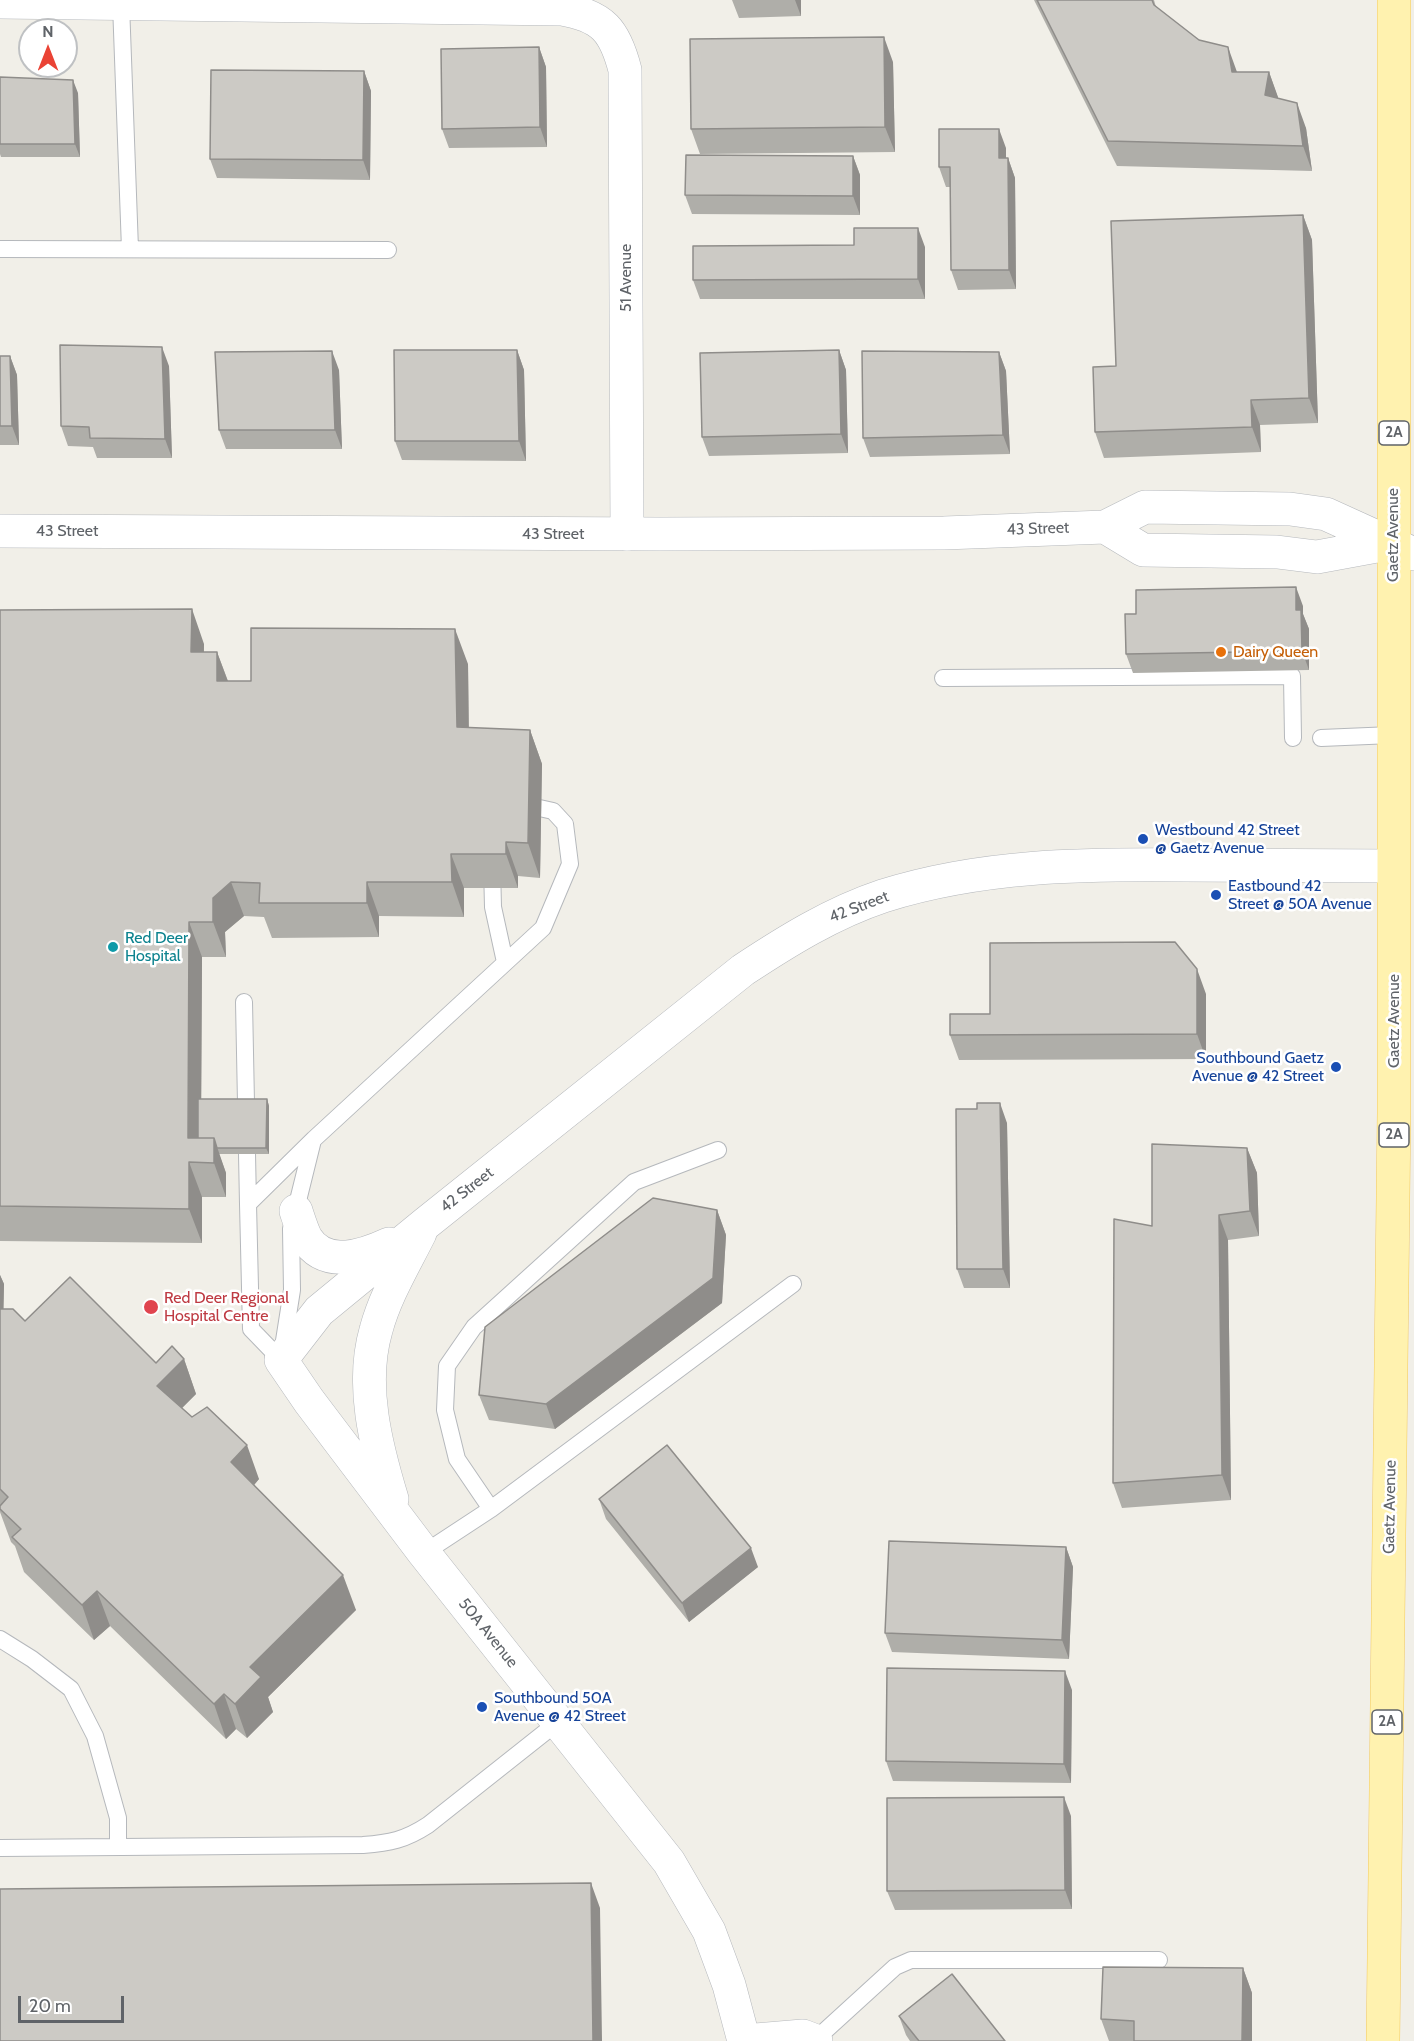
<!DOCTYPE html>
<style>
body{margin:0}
#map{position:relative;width:1414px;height:2041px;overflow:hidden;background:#f1efe8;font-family:Cabin,sans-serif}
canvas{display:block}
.north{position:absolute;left:18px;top:18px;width:60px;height:60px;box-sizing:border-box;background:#fff;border:2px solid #bfc1c3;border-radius:50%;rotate:0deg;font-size:16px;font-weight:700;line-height:24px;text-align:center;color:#5f6368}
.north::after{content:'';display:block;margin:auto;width:21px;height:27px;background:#ea4335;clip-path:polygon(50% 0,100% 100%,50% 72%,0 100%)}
.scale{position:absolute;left:18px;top:1996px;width:106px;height:27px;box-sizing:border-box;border:3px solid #5f6368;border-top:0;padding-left:8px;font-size:18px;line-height:21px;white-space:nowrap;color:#5f6368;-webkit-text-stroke:4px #fff;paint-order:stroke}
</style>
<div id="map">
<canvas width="1414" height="2041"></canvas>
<div class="north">N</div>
<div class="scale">20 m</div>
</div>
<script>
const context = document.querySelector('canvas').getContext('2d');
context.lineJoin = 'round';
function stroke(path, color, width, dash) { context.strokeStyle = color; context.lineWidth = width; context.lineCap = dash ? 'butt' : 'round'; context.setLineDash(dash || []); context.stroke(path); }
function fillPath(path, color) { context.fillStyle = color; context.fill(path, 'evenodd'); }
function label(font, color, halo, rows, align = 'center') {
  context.font = font + ' Cabin,sans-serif'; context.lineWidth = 5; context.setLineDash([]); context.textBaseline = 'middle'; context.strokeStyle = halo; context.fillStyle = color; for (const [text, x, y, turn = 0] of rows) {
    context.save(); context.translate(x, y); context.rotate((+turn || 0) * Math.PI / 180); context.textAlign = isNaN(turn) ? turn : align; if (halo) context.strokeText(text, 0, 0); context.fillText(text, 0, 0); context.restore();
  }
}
const service = new Path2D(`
 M121 4 130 249
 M0 249 388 250
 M943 678 1292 676 1293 738
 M1321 738 1392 735
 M492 866 493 907 505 962
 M244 1002 248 1204
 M283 1347 292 1290 291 1229 313 1140
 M281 1360 251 1329 248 1204 314 1139 543 928 570 864 565 824 553 811 535 807 520 809
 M491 1509 457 1459 445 1410 447 1366 474 1327 634 1182 718 1150
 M424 1553 491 1509 793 1284
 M0 1639 32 1659 71 1689 95 1736 118 1818V1847
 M0 1848 363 1845C390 1843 405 1840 428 1825L558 1722
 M815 2040 895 1967 911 1960H1159`);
const minor = new Path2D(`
 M0 2 562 9C603 16 615 31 625 70L627 534
 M744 2041 803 2036 816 2041`);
const tertiary = new Path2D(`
 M1105 527 1143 550 1277 552 1317 557 1393 543
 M0 531 660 534 944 533 1105 527 1145 507 1290 509 1326 514 1414 554
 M296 1211C299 1220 302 1230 306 1238 325 1269 363 1256 389 1244
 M392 1499C376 1446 360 1385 376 1330 385 1296 404 1265 420 1233
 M744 2041 729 1985 709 1931 669 1862 424 1553 309 1401 281 1360 319 1311 425 1224 743 970C787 941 832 913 883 896 981 865 1082 864 1184 865 1254 865 1323 866 1393 866`);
const primary = new Path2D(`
 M1383 2041 1394 1113V0`);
stroke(service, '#b5b8bc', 18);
stroke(minor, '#b5b8bc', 34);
stroke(tertiary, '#b5b8bc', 34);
stroke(primary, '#f2c960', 34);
stroke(service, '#fff', 16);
stroke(minor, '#fff', 33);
stroke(tertiary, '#fff', 33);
stroke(primary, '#fff2af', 33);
fillPath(new Path2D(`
 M732 0H801V16L739 18Z
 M1034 0H1154L1156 7 1237 72H1269L1278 98 1306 128 1312 171 1117 166Z
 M539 47 546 67 547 147 449 148 442 129Z
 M893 62 895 152 700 154 691 129Z
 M364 71 371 91 370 180 217 178 210 159Z
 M0 77 78 93 80 157H1L0 154Z
 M1006 148V158H1008L1015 178 1016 289 958 290 951 270 950 187H946L939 167Z
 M853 156 860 175V215L692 214 685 195Z
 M1303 215 1312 240 1318 423 1260 425 1261 452 1104 458 1095 432 1116 366Z
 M854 245 925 247V299H700L693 280Z
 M517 350 524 370 526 461 402 460 395 441Z
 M839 350 846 370 848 453 709 456 702 437Z
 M999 352 1006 371 1010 454 870 457 863 438Z
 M0 356H10L17 375 19 445H0Z
 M169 366 172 458H97L93 447 68 446 61 426Z
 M339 370 342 449H226L219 430Z
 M1303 606V614L1309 629V670L1133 673 1126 654 1136 614Z
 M0 610 204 644V652H217L228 681H251L468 664 469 728 530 730 542 764 540 878 518 876V888H464V917L379 916V937L272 938 264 917 244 916 225 932 226 957H202L201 1099H267L269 1106V1154H219L226 1173V1197H202V1243L0 1241Z
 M1206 994V1059L959 1060 950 1035 990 1014Z
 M977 1109 1007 1123 1010 1288H964L957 1269Z
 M1247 1148 1257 1173 1259 1236 1228 1240 1231 1500 1122 1508 1113 1483 1152 1226Z
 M717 1210 726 1235 722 1303 555 1429 489 1420 479 1395Z
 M0 1275 4 1284 3 1309 25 1321 156 1363 184 1359 196 1394 182 1408 259 1479 254 1485 356 1610 268 1697 273 1712 247 1738 236 1729 226 1739 110 1626 94 1640 24 1572 15 1546 11 1542 0 1512Z
 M599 1499 758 1567 689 1622 606 1519Z
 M1066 1547 1073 1567 1069 1659 892 1652 885 1633Z
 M1072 1690 1071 1783 893 1781 886 1761Z
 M1071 1816 1072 1909 895 1910 887 1891Z
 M1243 1968 1252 1993V2041H1109L1101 2019Z
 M899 2016 1005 2041H910L906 2035Z`), '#afaea9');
fillPath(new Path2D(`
 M795 0H801V16Z
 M884 37 893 62 895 152 885 127Z
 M539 47 546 67 547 147 540 127Z
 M1228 47 1237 72H1232Z
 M364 71 371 91 370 180 363 160Z
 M1269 72 1278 97 1274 120 1265 95Z
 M73 80 78 93 80 157 75 144Z
 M1297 103 1306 128 1312 171 1303 146Z
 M999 129 1006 148V178L999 158Z
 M853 156 860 175V215L853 196Z
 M1008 158 1015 178 1016 289 1009 270Z
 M1303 215 1312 240 1318 423 1309 398Z
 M918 228 925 247V299L918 279Z
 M162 347 169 366 172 458 165 439Z
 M517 350 524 370 526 461 519 441Z
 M839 350 846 370 848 453 841 434Z
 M332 351 339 370 342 449 335 430Z
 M999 352 1006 371 1010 454 1003 435Z
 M10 356 17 375 19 445 12 426Z
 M1251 400 1260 425 1261 452 1252 427Z
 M1296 587 1303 606V614L1309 629V670L1302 651 1296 610Z
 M192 609 204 644 203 687 191 652Z
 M455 629 468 664 469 762 457 727Z
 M217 652 230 687 217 681Z
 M530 730 542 764 540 878 528 843Z
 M506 842 518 876V888L506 854Z
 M451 854 464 888V917L452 882Z
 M231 882 244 916 225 932 226 957 213 922V898Z
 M367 882 379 916V937L367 903Z
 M189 922 202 957 201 1148 188 1138Z
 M1197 969 1206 994V1059L1197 1034Z
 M267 1099 269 1106V1154L266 1148Z
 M1000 1103 1007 1123 1010 1288 1003 1269Z
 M214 1138 226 1173V1197L214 1163Z
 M1247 1148 1257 1173 1259 1236 1250 1211Z
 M189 1162 202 1197V1243L189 1209Z
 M717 1210 726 1235 722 1303 555 1429 546 1404Z
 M1219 1215 1228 1240 1231 1500 1222 1475Z
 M0 1275 4 1284 3 1343 0 1335Z
 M184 1359 196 1394 170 1420 157 1386Z
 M247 1445 259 1479 244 1497 231 1462Z
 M1066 1547 1073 1567 1069 1659 1062 1640Z
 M751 1548 758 1567 689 1622 682 1603Z
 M343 1575 356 1610 268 1697 273 1712 247 1738 235 1704 250 1667Z
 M97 1591 110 1626 94 1640 82 1605Z
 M1065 1671 1072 1690 1071 1783 1064 1764Z
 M224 1694 236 1729 226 1739 214 1704Z
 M1064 1797 1071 1816 1072 1909 1065 1890Z
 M591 1883 600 1908 602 2041H593Z
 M1243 1968 1252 1993V2041H1242Z`), '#8f8d8a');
const building = new Path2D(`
 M1037 0H1152L1154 5 1199 40 1228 47 1232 72H1269L1265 95 1297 103 1303 146 1108 141Z
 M884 37 885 127 691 129 690 39Z
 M539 47 540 127 442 129 441 49Z
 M211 70 364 71 363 160 210 159Z
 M0 77 73 80 75 144H0Z
 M939 129H999V158H1008L1009 270H951L950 167H939Z
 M686 155 853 156V196L685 195Z
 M1303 215 1309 398 1251 400 1252 427 1095 432 1093 367 1116 366 1111 221Z
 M854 228H918V279L693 280V246L854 245Z
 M60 345 162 347 165 439 90 438 89 427 61 426Z
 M394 350H517L519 441H395Z
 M839 350 841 434 702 437 700 353Z
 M332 351 335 430H219L215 352Z
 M862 351 999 352 1003 435 863 438Z
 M0 356H10L12 426H0Z
 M1296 587V610H1301L1302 651 1126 654 1125 614H1136V590Z
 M192 609 191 652H217V681H251V628L455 629 457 727 530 730 528 843 506 842V854H451L452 882H367V903H259L260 883 231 882 213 898V922H189L188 1138H214V1163L189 1162V1209L0 1206V610Z
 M1175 942 1197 969V1034L950 1035V1014H990V943Z
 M198 1099H267L266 1148H217L214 1138H198Z
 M977 1103H1000L1003 1269H957L956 1109H977Z
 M1152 1144 1247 1148 1250 1211 1219 1215 1222 1475 1113 1483 1114 1219 1152 1226Z
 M653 1198 717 1210 713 1278 546 1404 479 1395 485 1327Z
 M70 1277 156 1363 172 1346 184 1359 157 1386 192 1417 207 1407 247 1445 231 1462 343 1575 250 1667 261 1677 235 1704 224 1694 214 1704 97 1591 82 1605 12 1537 21 1529 0 1509V1506L8 1497 0 1489V1309H13L25 1321Z
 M667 1445 751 1548 682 1603 599 1499Z
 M889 1541 1066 1547 1062 1640 885 1633Z
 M887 1668 1065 1671 1064 1764 886 1761Z
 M1064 1797 1065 1890 887 1891V1798Z
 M591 1883 593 2041H0V1889Z
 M1103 1967 1243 1968 1242 2041H1134V2021L1101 2019Z
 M952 1974 1005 2041H919L899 2016Z`);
fillPath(building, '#cccac5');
stroke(building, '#8f8d8a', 1.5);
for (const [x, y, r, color] of [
 [1221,652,6,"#e8710a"],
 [1143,839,6,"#1a4fb4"],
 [1216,895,6,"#1a4fb4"],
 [113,947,6,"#0f9aa8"],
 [1336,1067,6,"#1a4fb4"],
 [151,1307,8,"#e0444e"],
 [482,1707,6,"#1a4fb4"]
]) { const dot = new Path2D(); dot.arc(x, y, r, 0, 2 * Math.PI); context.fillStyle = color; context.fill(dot); stroke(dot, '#fff', 2); }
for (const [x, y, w] of [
 [1394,433,30],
 [1394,1135,30],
 [1387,1722,30]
]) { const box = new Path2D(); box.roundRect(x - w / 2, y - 12, w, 24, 4.5); context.fillStyle = '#fff'; context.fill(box); stroke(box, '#5f6368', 1.5); }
label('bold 15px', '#5f6368', null, [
 ["2A",1394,433],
 ["2A",1394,1135],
 ["2A",1387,1722]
]);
label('16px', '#5f6368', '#fff', [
 ["51 Avenue",626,278,-90],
 ["43 Street",1038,529,-2],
 ["43 Street",67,531],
 ["43 Street",553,534],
 ["Gaetz Avenue",1393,535,-90],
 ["42 Street",859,907,-21],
 ["Gaetz Avenue",1394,1021,-90],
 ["42 Street",467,1190,-38],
 ["Gaetz Avenue",1390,1507,-89],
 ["50A Avenue",488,1633,51]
]);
label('16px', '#c56008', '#fff', [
 ["Dairy Queen",1233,652]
], 'left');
label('16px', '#164399', '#fff', [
 ["Westbound 42 Street",1155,830],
 ["@ Gaetz Avenue",1155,848],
 ["Eastbound 42",1228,886],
 ["Street @ 50A Avenue",1228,904],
 ["Southbound Gaetz",1324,1058,"right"],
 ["Avenue @ 42 Street",1324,1076,"right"],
 ["Southbound 50A",494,1698],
 ["Avenue @ 42 Street",494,1716]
], 'left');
label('16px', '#0d838f', '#fff', [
 ["Red Deer",125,938],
 ["Hospital",125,956]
], 'left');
label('16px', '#be3a42', '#fff', [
 ["Red Deer Regional",164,1298],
 ["Hospital Centre",164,1316]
], 'left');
</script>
